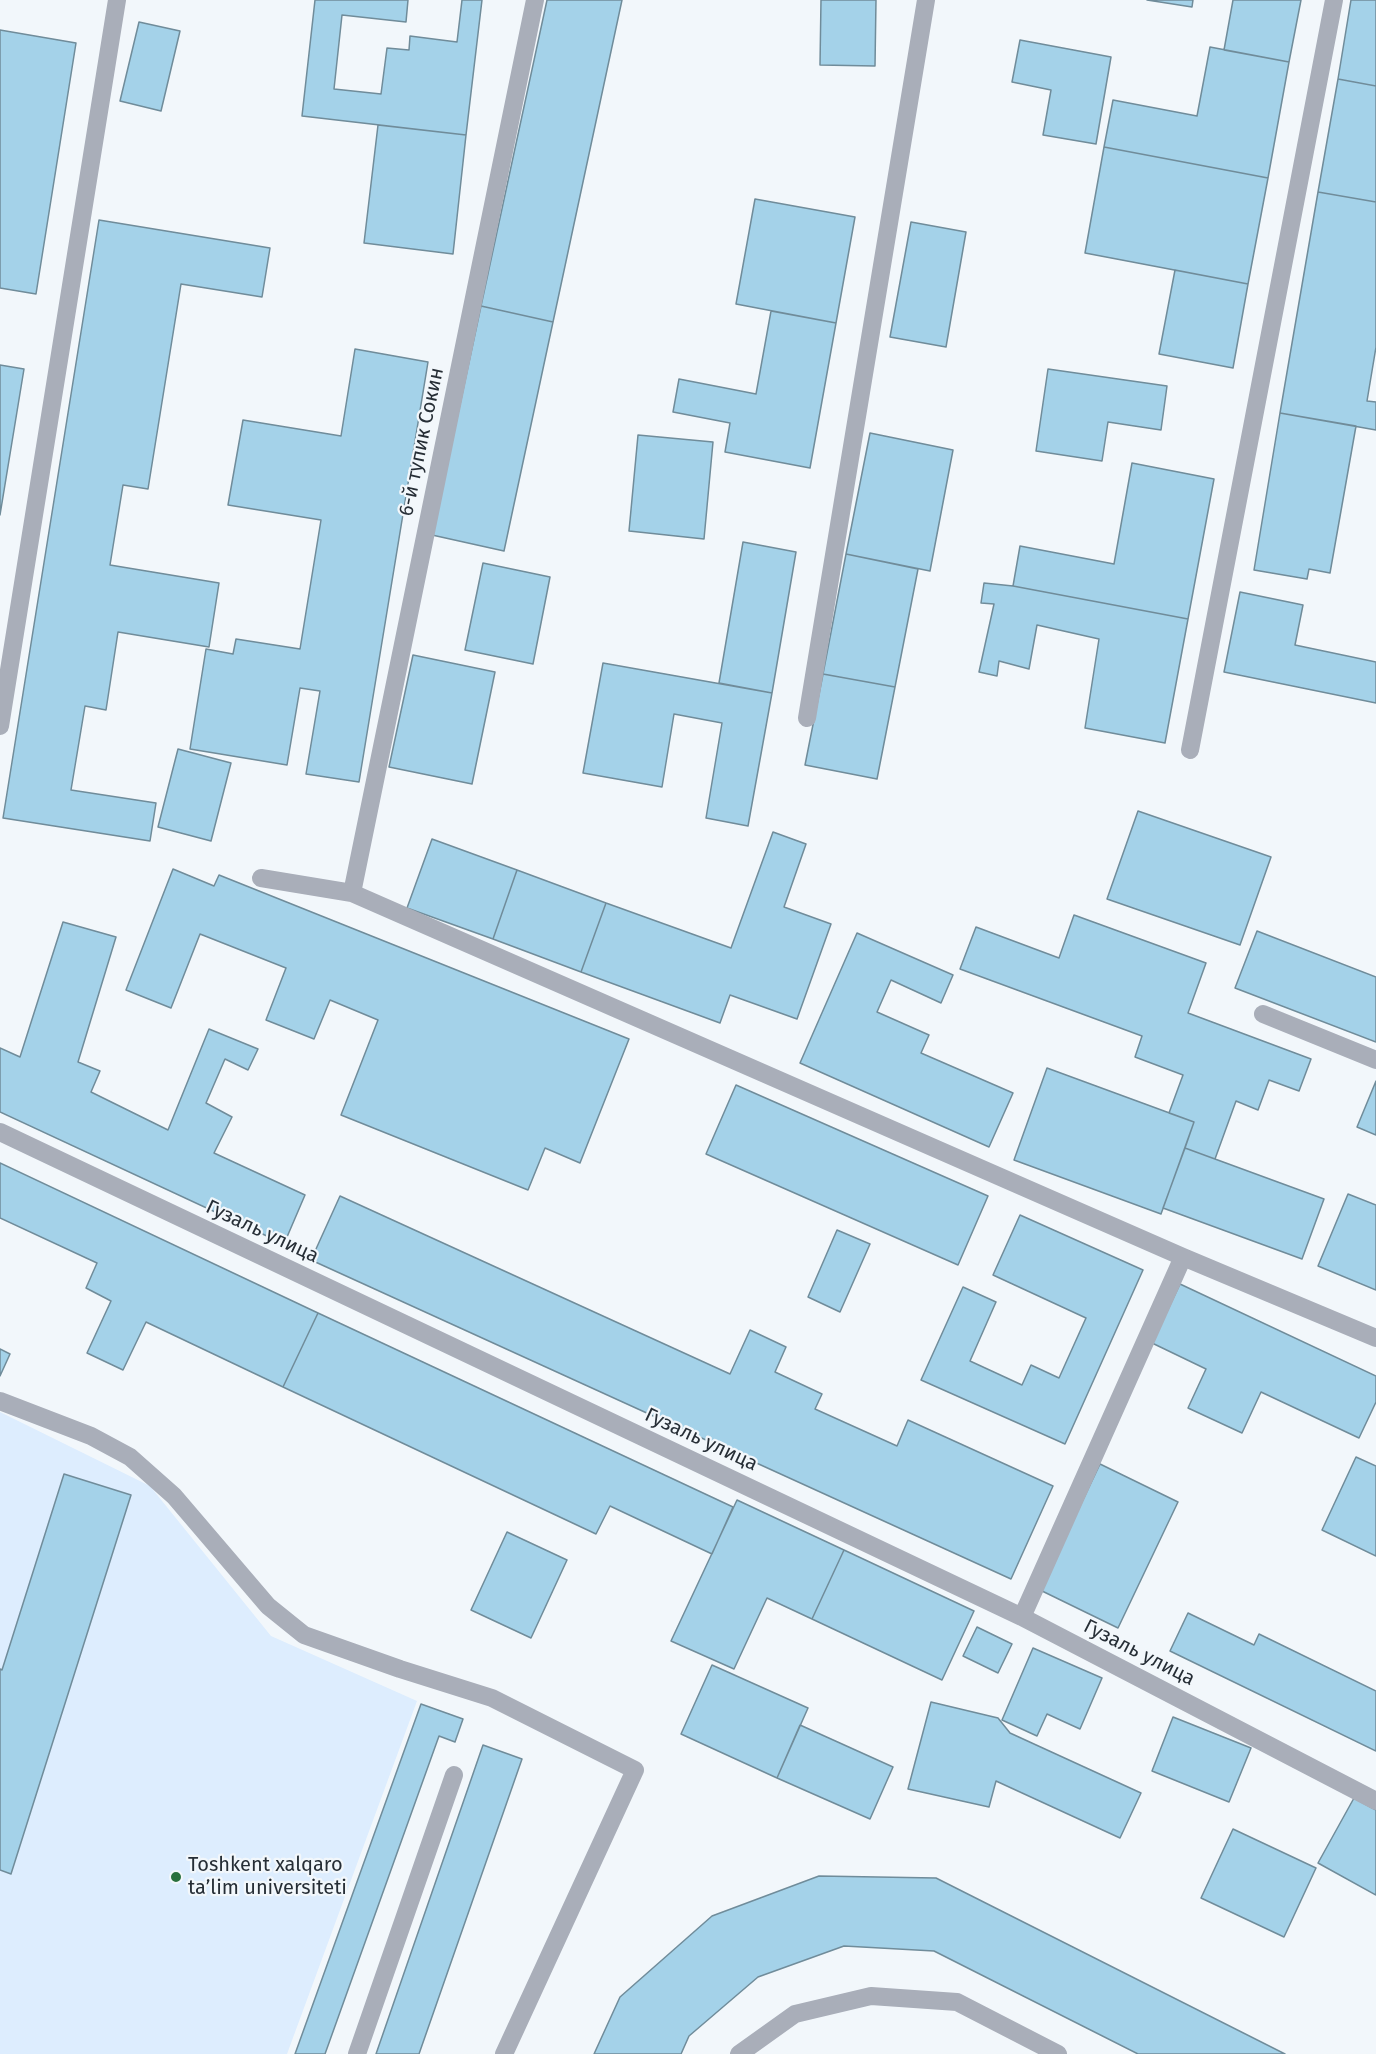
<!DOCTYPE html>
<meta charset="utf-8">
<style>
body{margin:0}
canvas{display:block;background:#f2f7fb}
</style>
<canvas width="1376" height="2054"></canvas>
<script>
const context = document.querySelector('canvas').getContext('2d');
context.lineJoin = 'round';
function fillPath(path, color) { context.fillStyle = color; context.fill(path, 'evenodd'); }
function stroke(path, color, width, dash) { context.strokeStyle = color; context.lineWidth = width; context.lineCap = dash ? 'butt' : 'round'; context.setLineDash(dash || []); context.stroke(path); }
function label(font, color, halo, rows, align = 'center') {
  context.font = font + ' "Fira Sans",sans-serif'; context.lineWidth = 4.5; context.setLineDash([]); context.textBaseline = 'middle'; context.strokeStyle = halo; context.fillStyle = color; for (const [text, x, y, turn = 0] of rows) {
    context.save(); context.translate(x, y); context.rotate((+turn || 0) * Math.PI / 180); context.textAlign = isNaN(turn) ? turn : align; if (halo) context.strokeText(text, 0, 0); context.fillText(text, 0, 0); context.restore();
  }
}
fillPath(new Path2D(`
 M0 1412 150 1486 271 1636 417 1701 287 2054H0Z`), '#ddedfe');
const building = new Path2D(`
 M315 0H408L406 22 342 15 334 89 381 94 387 48 409 50 410 36 457 42 462 0H482L466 135 302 116Z
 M547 0H622L553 322 481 306Z
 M821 0H876L875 66 820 65Z
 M1147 0H1193L1192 7Z
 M1233 0H1301L1289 62 1224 50Z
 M1351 0H1376V86L1338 79Z
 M139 22 180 31 161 111 120 101Z
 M0 30 76 43 36 294 0 288Z
 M1020 40 1111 57 1096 144 1043 135 1051 90 1012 82Z
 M1210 47 1289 62 1268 178 1104 147 1113 100 1197 116Z
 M1338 79 1376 86V202L1318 192Z
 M378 125 466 135 453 254 364 243Z
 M1104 147 1268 178 1248 284 1085 253Z
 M1318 192 1376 202V347L1367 401 1376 402V430L1280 413Z
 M755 199 855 217 836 323 736 304Z
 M99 220 270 248 262 297 181 284 148 489 123 485 110 565 219 583 209 647 118 632 106 710 85 706 71 790 156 803 150 841 3 818Z
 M911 222 966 232 946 347 890 337Z
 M1175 270 1248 284 1233 368 1159 354Z
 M481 306 553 322 504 551 432 535Z
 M771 311 836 323 810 468 725 452 730 423 673 412 679 379 756 394Z
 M355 349 428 362 359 782 306 774 320 691 300 688 287 765 190 749 206 649 233 654 236 639 300 649 321 520 228 505 243 420 341 436Z
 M0 365 24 369 0 515Z
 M1048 369 1167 386 1161 430 1108 422 1102 461 1036 451Z
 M1280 413 1356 426 1330 573 1309 569 1307 579 1254 570Z
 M870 433 953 450 930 571 846 554Z
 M638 435 713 442 704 539 629 531Z
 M1132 463 1214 479 1188 619 1013 586 1020 546 1114 564Z
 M743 542 796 552 772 693 719 683Z
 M846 554 918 569 895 687 823 674Z
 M483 563 550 577 533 664 465 650Z
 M984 583 1013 586 1188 619 1165 743 1085 728 1099 639 1037 625 1029 669 999 661 997 676 979 672 994 604 981 603Z
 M1240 592 1303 605 1295 645 1376 662V703L1224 672Z
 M413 655 495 672 472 784 389 767Z
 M603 663 772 693 748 826 706 818 722 723 674 714 662 787 583 773Z
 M823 674 895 687 877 779 805 765Z
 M178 749 231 763 211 841 158 827Z
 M1138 811 1271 857 1240 945 1107 899Z
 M773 832 806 844 784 907 831 924 797 1019 730 995 720 1023 581 972 606 903 731 948Z
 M432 839 517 870 493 939 407 908Z
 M173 869 214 886 219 875 629 1039 580 1163 545 1148 528 1190 341 1115 378 1020 330 1000 314 1039 266 1020 286 968 200 934 171 1008 126 990Z
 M517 870 606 903 581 972 493 939Z
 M1074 915 1206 963 1188 1013 1311 1059 1299 1091 1269 1080 1258 1110 1236 1101 1215 1159 1185 1148 1194 1122 1169 1113 1183 1075 1135 1057 1142 1036 960 969 976 927 1059 958Z
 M63 922 116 937 78 1062 100 1071 91 1092 168 1130 209 1029 258 1049 248 1070 225 1059 206 1103 232 1117 214 1153 305 1195 284 1244 0 1112V1048L20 1057Z
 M1257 931 1376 977V1042L1235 988Z
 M857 933 953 975 941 1003 891 980 877 1012 929 1035 921 1053 1013 1093 989 1147 800 1063Z
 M1047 1068 1194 1122 1161 1214 1014 1160Z
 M1376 1081V1135L1357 1127Z
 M736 1085 988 1196 958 1265 706 1154Z
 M1185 1148 1324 1199 1302 1259 1163 1208Z
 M0 1163 318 1313 283 1387 146 1322 123 1370 87 1353 111 1301 86 1288 97 1263 0 1218Z
 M1348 1194 1376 1205V1290L1318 1266Z
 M340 1196 730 1374 750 1330 786 1347 775 1372 822 1394 815 1409 897 1446 908 1420 1053 1486 1011 1579 311 1260Z
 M1020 1215 1143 1270 1065 1444 921 1380 963 1287 996 1302 970 1361 1022 1385 1031 1365 1059 1378 1086 1318 993 1275Z
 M837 1230 870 1244 840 1312 808 1297Z
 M1180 1284 1376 1376V1402L1359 1438 1261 1392 1242 1433 1188 1408 1206 1369 1152 1343Z
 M318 1313 733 1507 712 1554 610 1506 596 1534 283 1387Z
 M0 1349 10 1354 0 1376Z
 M1356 1457 1376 1466V1556L1322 1530Z
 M1100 1464 1178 1502 1118 1628 1040 1590Z
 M64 1474 131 1495 11 1874 0 1870V1669L2 1670Z
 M737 1500 844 1550 812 1619 767 1598 734 1669 671 1641Z
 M507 1532 567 1560 531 1638 471 1610Z
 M844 1550 974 1611 942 1680 812 1619Z
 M1188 1613 1254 1645 1259 1634 1376 1691V1751L1170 1651Z
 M977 1627 1012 1644 998 1673 963 1656Z
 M1033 1648 1102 1678 1080 1729 1047 1714 1037 1736 1002 1720Z
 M712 1665 808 1708 777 1778 681 1734Z
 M931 1702 998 1718 1010 1733 1141 1793 1120 1838 996 1781 989 1807 908 1789Z
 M421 1704 463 1719 455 1742 439 1736 325 2054H295Z
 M1173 1717 1251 1748 1229 1802 1152 1771Z
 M800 1725 893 1767 870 1819 777 1778Z
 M483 1745 522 1759 419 2054H376Z
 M1354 1798 1376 1810V1895L1318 1863Z
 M1233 1829 1316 1868 1284 1937 1201 1898Z
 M819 1876 936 1878 1285 2054H1138L934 1951 844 1946 758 1977 689 2036 681 2054H594L620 1997 712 1916Z`);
fillPath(building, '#a4d2e9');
stroke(building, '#708c9a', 1.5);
stroke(new Path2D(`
 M807 718 926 0
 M0 726 117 0
 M1190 750 1334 0
 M261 878 352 893 1183 1257 1376 1338
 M352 893 535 0
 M1263 1014 1376 1060
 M0 1132 1022 1617 1376 1801
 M0 1401 91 1436 130 1457 174 1496 268 1606 304 1635 400 1669 492 1698 635 1770 504 2054
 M1022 1617 1183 1257
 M357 2054 454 1775
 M739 2054 795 2014 871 1996 957 2002 1058 2054`), '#a9aeb9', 18);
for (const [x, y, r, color] of [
 [176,1877,6,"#28703d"]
]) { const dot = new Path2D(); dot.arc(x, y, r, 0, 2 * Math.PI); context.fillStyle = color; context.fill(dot); stroke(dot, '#f2f7fb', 2); }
label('20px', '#262e36', '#f2f7fb', [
 ["6-й тупик Сокин",422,442,-78],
 ["Гузаль улица",262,1232,25],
 ["Гузаль улица",701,1440,25],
 ["Гузаль улица",1139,1653,27]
]);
label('20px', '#262e36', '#f2f7fb', [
 ["Toshkent xalqaro",188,1865],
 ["ta’lim universiteti",188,1888]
], 'left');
</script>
